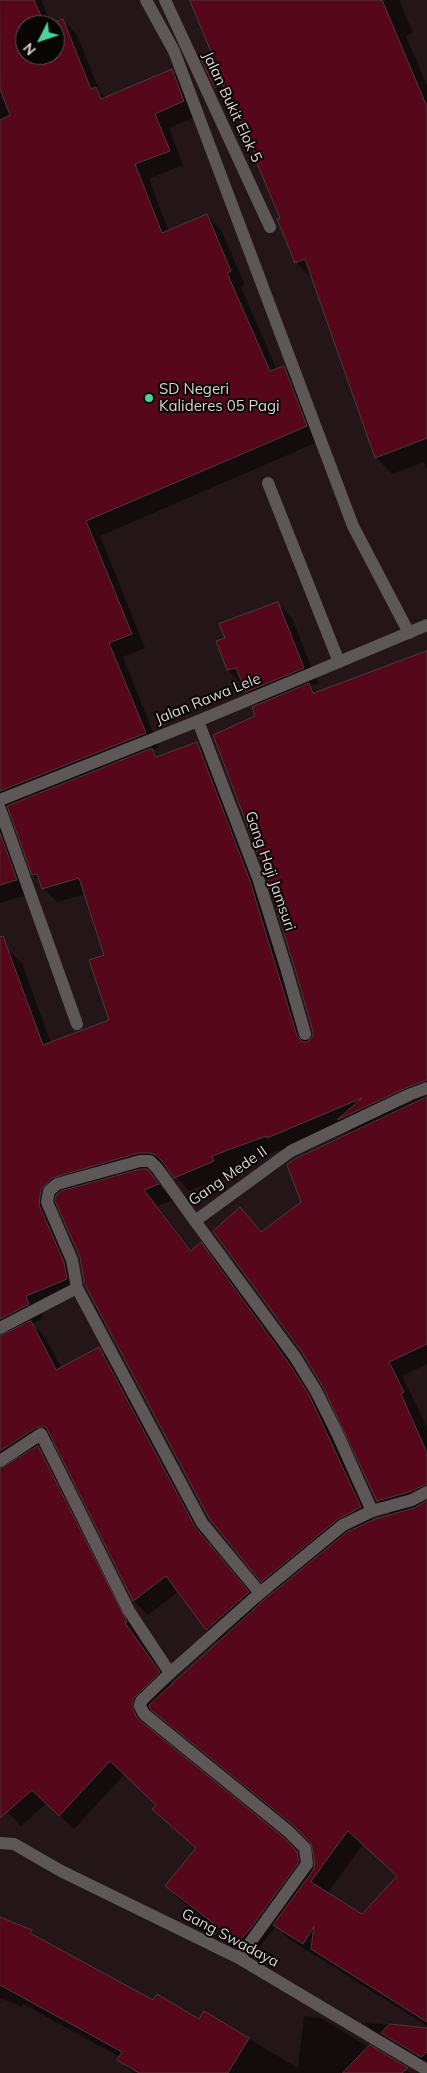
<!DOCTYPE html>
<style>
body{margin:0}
#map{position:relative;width:427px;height:2073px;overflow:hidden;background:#241618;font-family:Mulish,sans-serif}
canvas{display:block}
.north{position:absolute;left:15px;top:15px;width:50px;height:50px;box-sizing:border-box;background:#090505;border:1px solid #5d5757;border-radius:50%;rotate:229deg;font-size:14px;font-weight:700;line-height:20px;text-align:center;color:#dbd1d1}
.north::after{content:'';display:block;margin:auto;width:18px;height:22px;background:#48d49d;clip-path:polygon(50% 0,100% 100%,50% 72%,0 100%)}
</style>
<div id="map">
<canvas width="427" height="2073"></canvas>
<div class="north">N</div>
</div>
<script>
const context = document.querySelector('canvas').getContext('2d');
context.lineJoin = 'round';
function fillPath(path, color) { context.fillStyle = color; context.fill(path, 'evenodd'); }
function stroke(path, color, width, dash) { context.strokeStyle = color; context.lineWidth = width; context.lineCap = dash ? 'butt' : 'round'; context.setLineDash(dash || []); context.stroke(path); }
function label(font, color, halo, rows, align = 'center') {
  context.font = font + ' Mulish,sans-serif'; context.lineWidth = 4; context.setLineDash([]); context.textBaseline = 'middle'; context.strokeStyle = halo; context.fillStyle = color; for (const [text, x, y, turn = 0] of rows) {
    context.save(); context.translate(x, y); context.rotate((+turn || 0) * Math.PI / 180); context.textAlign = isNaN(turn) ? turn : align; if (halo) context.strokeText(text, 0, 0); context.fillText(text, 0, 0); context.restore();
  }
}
fillPath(new Path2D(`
 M0 0H41L52 24 63 20 77 35 100 92 106 98 172 71 186 85 198 116 169 128 183 165 149 179 169 232 207 215 221 230 245 285 241 287 277 370 284 367 298 381 320 441 100 536 145 648 123 657 159 747 152 750 159 757 197 744 211 758 264 896 308 1043 314 1037 257 717 260 705 228 670 218 642 226 638 277 603 292 618 318 683 310 686 317 693 401 662 400 660 427 651V1364L402 1376 427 1427V2026L289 1939 276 1926 253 1956 180 1900 166 1886 197 1849 168 1823 157 1805 125 1774 74 1829 47 1803 21 1826 0 1804V951L7 949 22 963 51 1043 110 1021 105 956 86 894 57 902 43 888 41 882 33 875 9 807 6 814 30 894 0 903ZM25 25H55V55H25ZM344 1126 352 1133 302 1202 262 1232 240 1209 378 1501 392 1515 374 1520 324 1411 303 1378 216 1259 201 1244 193 1251 158 1206 173 1200 145 1169 153 1167 168 1168 189 1191 227 1175 225 1170 280 1150 282 1152ZM57 1201 81 1257 262 1581 275 1593 261 1605 209 1543 113 1363 99 1349 62 1369 45 1337 32 1324 43 1318 40 1310 81 1294 53 1220ZM51 1441H54L134 1601 148 1615 179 1591 207 1629 220 1642 172 1685 139 1638 140 1637 52 1462 39 1449ZM152 1708 166 1723 312 1842 316 1863 312 1873 311 1867 282 1838 149 1729 146 1724 147 1713ZM363 1844 398 1876 362 1916 327 1894Z
 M191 0H399L413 33 406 36 427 86V470L424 462 392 474 376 458 312 279 296 262 260 161 232 104 216 88 213 53Z
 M0 1919 31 1931 38 1939 153 2002 199 2021 204 2012 298 2068 304 2016 321 2018 411 2073H133L119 2060 120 2057 23 2004 22 2007 0 1998Z
 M364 2022 427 2029V2065L376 2035Z`), '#0007');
const building = new Path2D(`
 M0 0H34L45 25H25V55H55V25H47L63 19 91 89 96 87 101 99 172 69 184 101 155 114 170 151 135 164 162 233 207 214 231 271 227 273 270 371 284 366 307 426 86 521 132 634 109 643 146 733 0 791V120L10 115 0 89Z
 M190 0H382L427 107V438L375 458 305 259 295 263 277 219 280 218 256 161 258 160 223 85 215 88 200 57 211 53Z
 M278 602 304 668 246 692 236 668 227 670 216 641 225 638 219 624Z
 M427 651V1080L408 1087 337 1120 362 1098 267 1138 266 1136 212 1156 214 1161 174 1178 163 1162 156 1155 150 1153H138L52 1178 41 1189 39 1205 64 1262 67 1279 26 1296 29 1304 0 1319V937L3 936 43 1045 109 1020 89 960 104 955 79 878 42 889 37 874 32 875 7 806 152 748 156 757 197 742 250 881 297 1036 303 1042H308L313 1036V1032L295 969 266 875 213 735 255 716 252 707 309 683 313 693Z
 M0 833 17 880 0 885Z
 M427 1097V1344L389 1362 404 1392 401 1394 427 1453V1484L409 1492 377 1501 323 1387 302 1352 213 1231 240 1207 261 1232 301 1202 287 1165 293 1160Z
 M141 1169H147L159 1184 144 1190 191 1251 201 1242 288 1362 309 1395 361 1507 338 1519 261 1582 209 1518 89 1292 84 1282 80 1257 55 1201 56 1195 61 1191Z
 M31 1321 56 1370 99 1347 195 1527 249 1592 206 1630 166 1576 133 1601 46 1427H37L0 1451V1336Z
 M38 1446 127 1622 125 1623 160 1672 133 1699V1709L137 1718 283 1837 297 1852 299 1862 250 1929 238 1942 165 1886 196 1848 152 1809 156 1805 110 1761 59 1816 32 1790 0 1818V1469Z
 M427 1501V2022L311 1949 314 1926 303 1944 273 1925 314 1869 315 1863 311 1843 293 1825 150 1709 149 1705 265 1599 347 1532 375 1519 414 1508ZM348 1831 397 1876 362 1914 311 1882Z
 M0 1917 32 1930 30 1933 153 2000 157 1994 199 2019 204 2011 249 2038 228 2073H139L117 2060 122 2052 0 1985Z
 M390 2024 427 2028V2052L421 2057 381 2033Z
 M370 2045 408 2068 402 2073H343Z`);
fillPath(building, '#57071c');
stroke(building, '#4b3b3c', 1);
stroke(new Path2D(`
 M268 483 339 662`), '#5e5757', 12);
stroke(new Path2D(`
 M146 0 174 51 353 526 409 633
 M165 0 270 227
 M198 721 258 878 287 971 305 1034
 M0 809 77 1024
 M195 1221 295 1357 316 1391 337 1433 372 1511
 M77 1288 72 1260 47 1202 49 1191 57 1184 140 1161H150L157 1168 195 1221 291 1151 411 1094 427 1088
 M0 1328 77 1288 202 1523 260 1593
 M0 1461 41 1434 129 1611 170 1673
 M0 1843 14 1844 61 1871 239 1958 427 2070
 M239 1958 307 1864 305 1848 288 1831 144 1714 140 1706 141 1701 170 1673 260 1593 343 1525 372 1511 412 1500 427 1492`), '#5e5757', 12);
stroke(new Path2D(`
 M0 800 198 721 427 625`), '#5e5757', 12);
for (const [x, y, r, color] of [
 [149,398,5,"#48d49d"]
]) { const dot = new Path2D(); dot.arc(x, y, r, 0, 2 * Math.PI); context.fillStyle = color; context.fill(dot); stroke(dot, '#090505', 2); }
label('15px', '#dbd1d1', '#090505', [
 ["Jalan Bukit Elok 5",232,107,65],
 ["Jalan Rawa Lele",208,699,-22],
 ["Gang Haji Jamsuri",270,871,71],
 ["Gang Mede II",228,1176,-35],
 ["Gang Swadaya",230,1938,28]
]);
label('15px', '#dbd1d1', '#090505', [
 ["SD Negeri",159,389],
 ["Kalideres 05 Pagi",159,406]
], 'left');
</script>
